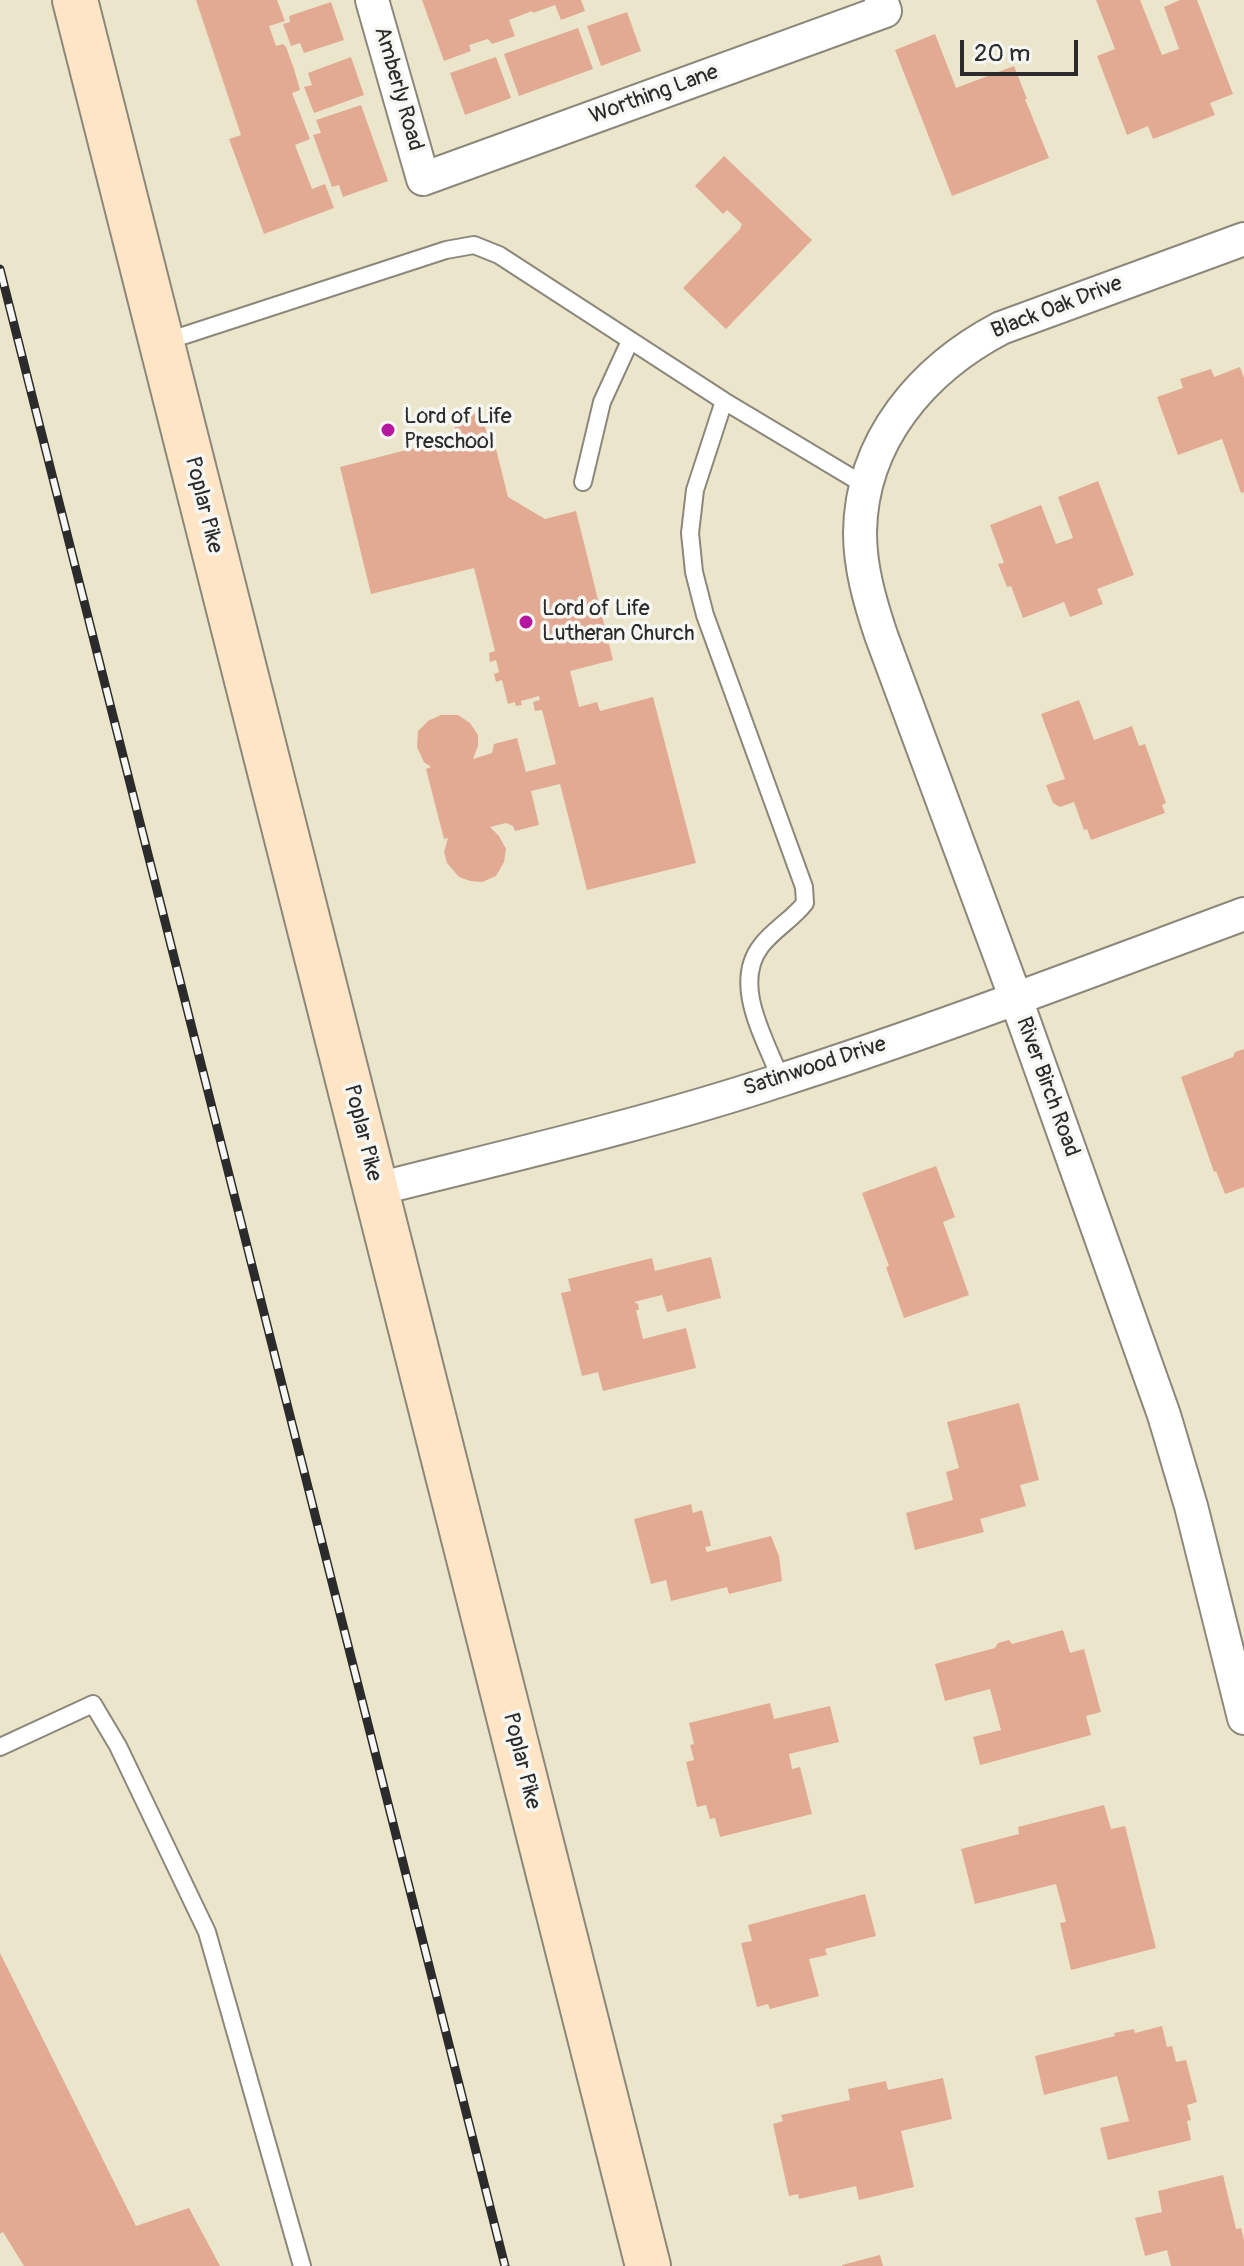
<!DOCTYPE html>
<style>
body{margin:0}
#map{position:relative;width:1244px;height:2266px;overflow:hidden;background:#ebe6cb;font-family:Pangolin,sans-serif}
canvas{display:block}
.scale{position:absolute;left:960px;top:40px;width:118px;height:36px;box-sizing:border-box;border:4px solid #2b2b2b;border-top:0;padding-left:10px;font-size:24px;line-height:28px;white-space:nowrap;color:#2b2b2b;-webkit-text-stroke:6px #f6f6f2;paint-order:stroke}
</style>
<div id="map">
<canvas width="1244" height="2266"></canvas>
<div class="scale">20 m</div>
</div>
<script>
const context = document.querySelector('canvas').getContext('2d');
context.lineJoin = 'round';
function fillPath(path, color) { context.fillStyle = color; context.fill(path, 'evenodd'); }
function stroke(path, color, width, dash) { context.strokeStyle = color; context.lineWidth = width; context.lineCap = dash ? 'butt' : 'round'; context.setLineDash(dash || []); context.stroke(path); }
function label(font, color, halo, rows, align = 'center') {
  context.font = font + ' Pangolin,sans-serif'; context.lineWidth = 7; context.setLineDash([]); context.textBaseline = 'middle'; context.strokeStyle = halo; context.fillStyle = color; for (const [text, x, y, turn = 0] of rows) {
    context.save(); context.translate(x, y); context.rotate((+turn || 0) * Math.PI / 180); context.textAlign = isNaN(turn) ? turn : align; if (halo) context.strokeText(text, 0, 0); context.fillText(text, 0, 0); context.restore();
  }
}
fillPath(new Path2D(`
 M196 0H277L285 21 269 26 276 46 283 44 286 47 294 69 300 90 292 93 310 139 295 145 312 189 325 184 334 208 264 234 229 139 241 135Z
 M422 0H581L585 11 561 20 555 5 533 13 532 11 509 20 515 36 492 44 488 39 469 45 471 51 444 61Z
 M1096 0H1140L1162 55 1179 49 1164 7 1180 0H1197L1233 94 1210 103 1215 115 1153 139 1148 126 1127 135 1097 56 1115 49Z
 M331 2 344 40 304 53 300 43 291 46 283 24 290 22 289 16Z
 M627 12 641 51 601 66 587 26Z
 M578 28 593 69 519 96 504 54Z
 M935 34 956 88 1014 66 1027 99H1025L1049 158 952 196 895 50Z
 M351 57 364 95 314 113 304 87 312 85 308 73Z
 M496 57 511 98 465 115 450 73Z
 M361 105 388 181 343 197 339 185 332 187 313 135 321 133 316 120Z
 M724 156 812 240 726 329 683 288 740 229 742 224 727 210 723 214 695 186Z
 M1240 367 1244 378V492L1241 493 1222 439 1178 455 1157 397 1183 388 1180 379 1211 369 1214 377Z
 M481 412 487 434 492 433 508 497 545 519 576 511 613 660 570 671 579 707 597 702 600 711 653 697 696 863 587 890 560 784 531 791 539 825 515 831 513 826 506 823 490 827 499 836 506 849 504 862 496 876 482 882 470 881 459 877 447 863 444 852 448 838 444 839 426 769 431 767 424 762 417 747 418 731 428 721 441 715H458L470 723 478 735V746L473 759 492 753 494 744 517 738 526 772 556 764 542 710 535 711 533 702 540 700 539 696 521 701 522 705 516 706 515 702 508 704 502 680 496 682 494 674 499 672 496 660 490 662 489 653 495 651 474 568 371 594 340 467 457 437 453 420Z
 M1098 481 1134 575 1097 589 1103 604 1070 617 1064 602 1023 618 1011 586 1007 587 998 564 1004 563 990 525 1041 505 1056 544 1073 538 1058 497Z
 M1079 700 1094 740 1132 726 1139 746 1145 744 1166 803 1162 805 1165 813 1091 840 1087 829 1084 830 1074 802 1060 807 1053 803 1046 785 1065 779 1041 714Z
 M1244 1049V1187L1225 1194 1216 1171 1214 1172 1181 1077 1233 1057 1235 1052Z
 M936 1166 955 1217 943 1222 969 1295 904 1318 886 1267 889 1266 862 1193Z
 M711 1257 721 1298 667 1312 662 1295 634 1302 638 1304 639 1310H636L643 1339 686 1328 696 1368 603 1391 598 1372 582 1376 561 1293 571 1291 568 1279 652 1258 655 1271Z
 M1019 1403 1039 1480 1020 1485 1026 1506 980 1519 984 1532 915 1550 906 1513 953 1500 946 1472 959 1468 947 1422Z
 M691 1504 693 1513 702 1510 711 1546 705 1547 707 1552 771 1536 779 1556 782 1581 729 1594 727 1587 671 1601 666 1580 651 1584 634 1519Z
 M1063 1630 1070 1653 1084 1649 1101 1712 1086 1716 1091 1735 980 1765 973 1737 1001 1730 990 1689 945 1701 935 1664 995 1648 998 1643 1009 1640 1012 1644Z
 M770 1703 774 1719 830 1706 839 1742 789 1754 792 1769 800 1767 812 1814 720 1837 715 1818 710 1819 706 1805 697 1807 686 1762 694 1760 690 1745 694 1744 689 1723Z
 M1104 1805 1111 1829 1125 1826 1156 1948 1071 1970 1060 1923 1066 1922 1056 1884 975 1904 961 1849 1019 1834 1018 1827Z
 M865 1894 876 1936 825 1949 827 1955 809 1959 819 1996 770 2009 768 2004 757 2007 741 1943 752 1941 748 1925Z
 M0 1953 136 2226 189 2208 220 2266H24L3 2232 0 2234Z
 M1162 2026 1167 2047 1172 2046 1176 2062 1186 2060 1197 2102 1187 2105 1191 2120 1187 2121 1191 2140 1108 2160 1100 2128 1129 2121 1117 2076 1044 2095 1035 2056 1115 2036 1114 2033 1134 2029 1135 2033Z
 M943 2078 952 2119 901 2131 914 2187 859 2200 856 2186 799 2199 798 2194 789 2196 773 2124 783 2121 781 2115 850 2100 848 2089 886 2081 888 2090Z
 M1223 2175 1236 2229 1241 2228 1244 2240V2266H1171L1167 2250 1145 2256 1135 2218 1162 2212 1158 2191Z
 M880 2255 883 2266H842V2265Z`), '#e2aa93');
const lane = new Path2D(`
 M164 342 446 250 474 245 499 255 724 401 866 486
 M724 401 695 490 690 533 694 572 705 615 804 887 805 903C793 919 774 929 761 946 731 985 766 1040 781 1080
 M583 482 602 402 630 341
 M0 1747 93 1704 118 1746 207 1932 302 2266`);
const street = new Path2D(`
 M372 0 423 179 885 11 881 0
 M1244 239 1001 328C923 369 861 440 860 533 860 568 870 602 881 635L1016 999 1164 1415 1191 1506 1244 1718
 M377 1189C512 1155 648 1124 781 1080 937 1030 1090 971 1244 914`);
const secondary = new Path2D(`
 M75 0 648 2266`);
stroke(lane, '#8b887b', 20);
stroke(street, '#8b887b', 36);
stroke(secondary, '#8b887b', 48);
stroke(lane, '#fff', 16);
stroke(street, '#fff', 32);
stroke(secondary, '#fee5c5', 44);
const rail = new Path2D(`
 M0 269 505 2266`);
stroke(rail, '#2b2b2b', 9);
stroke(rail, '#f6f6f2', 6, [18]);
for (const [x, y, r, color] of [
 [388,430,8,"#b5179e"],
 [526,622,8,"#b5179e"]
]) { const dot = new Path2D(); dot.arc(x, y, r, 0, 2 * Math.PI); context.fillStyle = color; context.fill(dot); stroke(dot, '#f6f6f2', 3); }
label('22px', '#2b2b2b', '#f6f6f2', [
 ["Amberly Road",398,89,74],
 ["Worthing Lane",654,95,-20],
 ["Black Oak Drive",1057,308,-21],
 ["Poplar Pike",203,505,76],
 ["Satinwood Drive",815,1067,-18],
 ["River Birch Road",1047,1087,70],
 ["Poplar Pike",362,1133,76],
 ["Poplar Pike",521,1761,76]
]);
label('22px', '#2b2b2b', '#f6f6f2', [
 ["Lord of Life",404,417],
 ["Preschool",404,442],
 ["Lord of Life",542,609],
 ["Lutheran Church",542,634]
], 'left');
</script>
